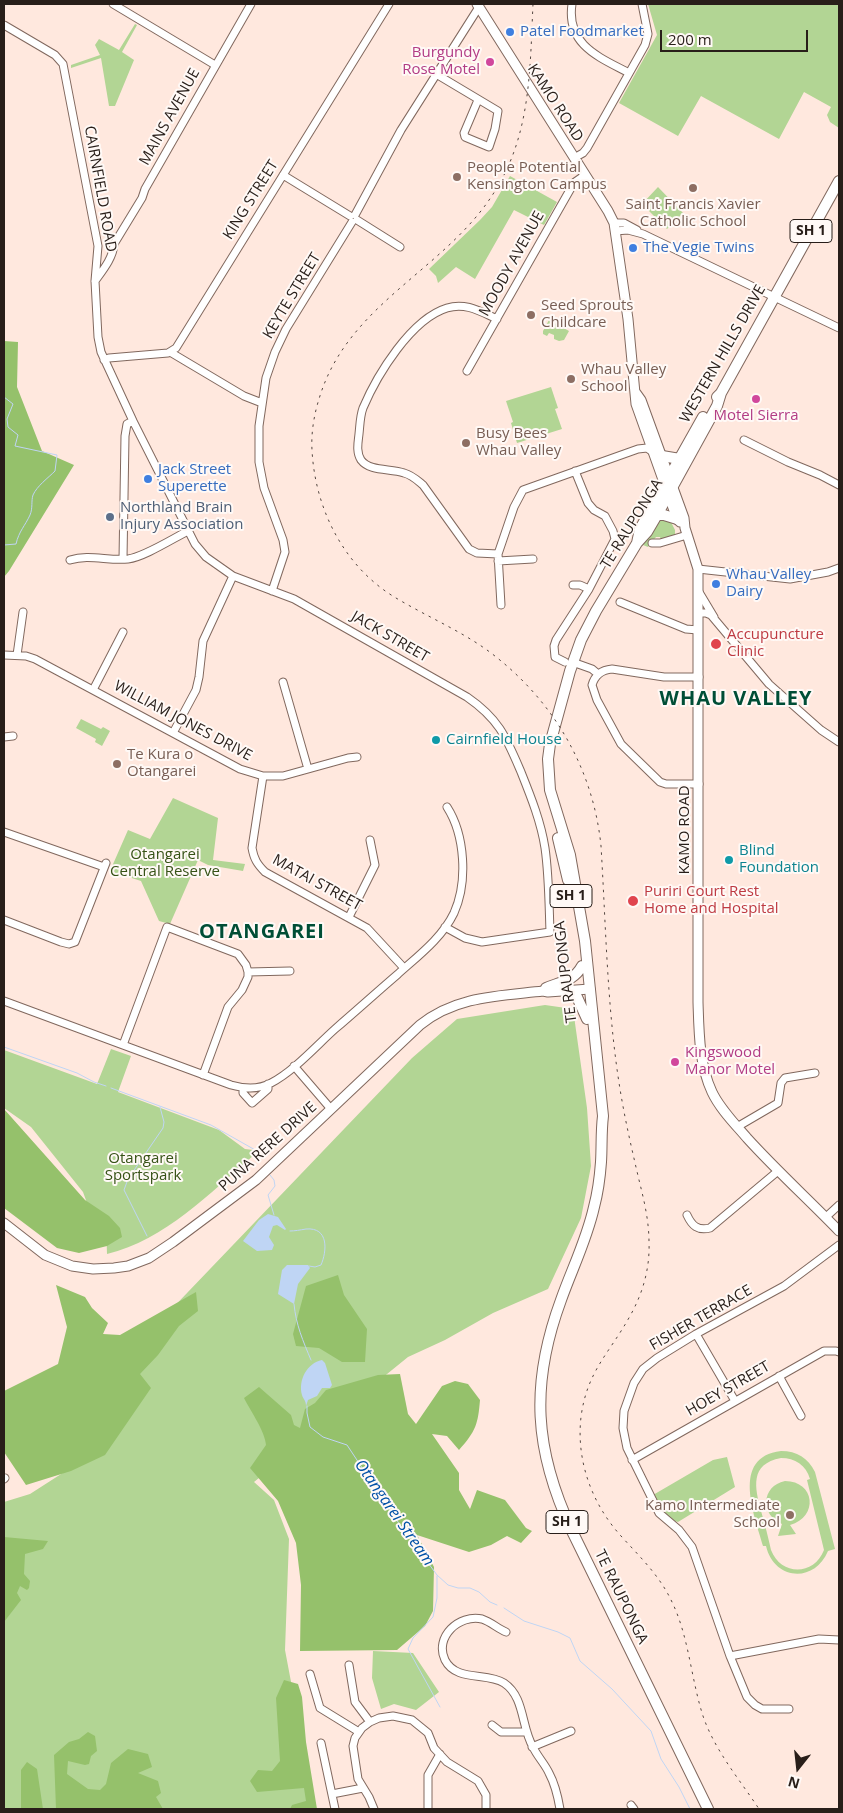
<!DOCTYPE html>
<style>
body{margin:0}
#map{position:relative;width:843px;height:1813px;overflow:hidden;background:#ffe8de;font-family:"Open Sans",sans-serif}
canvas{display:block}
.frame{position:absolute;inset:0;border:5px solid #281e19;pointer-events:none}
.north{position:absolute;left:773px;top:1743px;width:50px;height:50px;-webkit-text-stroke:4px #fff9f6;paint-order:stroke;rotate:196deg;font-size:14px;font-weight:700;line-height:20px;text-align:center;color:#281e19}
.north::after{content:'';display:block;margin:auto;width:18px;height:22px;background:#281e19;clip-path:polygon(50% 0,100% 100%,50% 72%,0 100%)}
.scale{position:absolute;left:660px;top:30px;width:148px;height:22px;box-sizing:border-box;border:2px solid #281e19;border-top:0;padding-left:6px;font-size:15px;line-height:18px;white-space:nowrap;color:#281e19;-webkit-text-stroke:4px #fff9f6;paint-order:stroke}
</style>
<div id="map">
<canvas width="843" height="1813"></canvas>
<div class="frame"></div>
<div class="north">N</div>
<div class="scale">200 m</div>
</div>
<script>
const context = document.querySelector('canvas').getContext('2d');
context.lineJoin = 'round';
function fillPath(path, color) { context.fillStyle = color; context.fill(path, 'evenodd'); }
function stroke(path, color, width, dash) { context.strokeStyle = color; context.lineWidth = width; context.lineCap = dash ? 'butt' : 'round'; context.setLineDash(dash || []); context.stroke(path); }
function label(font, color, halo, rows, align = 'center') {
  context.font = font + ' "Open Sans",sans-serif'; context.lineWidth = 4; context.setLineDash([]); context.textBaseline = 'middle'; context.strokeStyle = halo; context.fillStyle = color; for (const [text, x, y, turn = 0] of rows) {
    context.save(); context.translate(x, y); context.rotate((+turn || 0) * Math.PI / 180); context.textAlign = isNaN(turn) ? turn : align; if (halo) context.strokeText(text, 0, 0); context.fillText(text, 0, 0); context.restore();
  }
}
fillPath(new Path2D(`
 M648 4H839V128L830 122 827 115 831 107 804 92 779 139 701 96 678 136 619 103 657 35Z
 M135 24 137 25 122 52 134 60 115 106H109L101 58 71 68V65L100 55 95 45 99 39 119 50Z
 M510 176 557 202 544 225 514 210 475 279 456 267 438 283 436 276 429 269 480 220 492 207Z
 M658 187 683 213 667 229 642 204Z
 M549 320 569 331 564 340 559 341 554 339V335L549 333 547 336 543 334V331Z
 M551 387 558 408 555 409 562 429 517 443 511 423 513 422 506 401Z
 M661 518 671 522 675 530V536L661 540 660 537H656L648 547 643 545 657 521Z
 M81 719 101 729 103 727 110 731 102 746 95 742 96 739 76 728Z
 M173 798 218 818 213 860 245 864 243 871 208 865 198 860 170 924 159 921 141 881 110 871 128 830 150 839Z
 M545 1005 573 1009 587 1108 591 1166 581 1218 548 1289 493 1313 445 1340 408 1357 254 1482 274 1500 289 1539 285 1650 315 1809H4V1502L30 1494 100 1449 165 1316 412 1058 457 1019Z
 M111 1049 131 1056 118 1092 219 1130 245 1149 253 1150 254 1155C210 1193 165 1240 107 1254L106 1221 87 1203 83 1192 31 1127 4 1108V1050L97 1084Z
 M781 1451C797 1451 808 1458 815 1472L835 1549 828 1551C814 1584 774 1580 766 1546H763C755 1516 730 1457 781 1451ZM781 1458C795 1458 806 1465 810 1479L807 1480 824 1550C814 1576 781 1576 771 1550 768 1537 765 1524 761 1511 755 1488 749 1464 781 1458Z
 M727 1457 735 1487 678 1522 669 1519 653 1495 713 1460Z
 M785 1481C815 1481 819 1517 790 1525L796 1534 778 1536 782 1524C760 1515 761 1486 785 1481Z
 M373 1651 413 1653 439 1692 416 1710 394 1704 381 1709 372 1678Z`), '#b2d594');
fillPath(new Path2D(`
 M4 341 18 342 17 387 42 451 74 465 9 571 4 577Z
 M4 1109 85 1200 109 1216 120 1228 122 1237 107 1246 79 1253 57 1248 4 1208Z
 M338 1275 344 1295 367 1329 365 1362H342L319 1348 296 1346 293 1334 306 1286Z
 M56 1285 85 1297 92 1308 108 1323 103 1334 120 1335 196 1292 198 1311 179 1326 158 1355 140 1374 151 1388 105 1455 71 1471 26 1485 4 1452V1391L58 1364 67 1327Z
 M400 1374 408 1414 416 1424 442 1386 455 1381 468 1384 480 1400C478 1424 476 1431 459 1450L447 1436 432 1434 459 1473V1490L470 1509 477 1490 505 1500 526 1528 532 1531 521 1543 507 1536 491 1545 469 1552 417 1535 434 1567 433 1611 425 1626 397 1650 300 1651 301 1585 296 1543 278 1501 250 1468 266 1445C265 1431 251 1412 244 1398L259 1387 291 1415 294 1425 300 1428 305 1409 315 1403 326 1390 378 1375Z
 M4 1537 48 1541 43 1549 25 1554 24 1574 30 1581 29 1588 27 1590 20 1586 17 1593 21 1600 4 1622Z
 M284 1680 298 1684 302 1697 306 1742 317 1809H290L292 1805 306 1801 304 1788 257 1792 250 1781 258 1770 272 1771 280 1761 276 1698Z
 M88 1732 95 1736 97 1751 91 1756 89 1764 85 1765 68 1761 67 1774 88 1789 100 1790 106 1784 111 1763 128 1749 148 1754 152 1767 138 1773 158 1781 161 1793 156 1797 163 1809H56L54 1755 69 1742 79 1739Z
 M27 1762 37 1769 43 1809H21V1770Z`), '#95c16b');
fillPath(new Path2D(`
 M268 1214 278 1217 286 1229 285 1230 277 1225 273 1226 269 1237 274 1245 272 1250 257 1251 243 1241 259 1220Z
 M287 1265H308L310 1268 298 1284 294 1304 278 1294 282 1270Z
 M322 1360 325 1363 332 1385 330 1388H322L317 1396 308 1400 306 1406C306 1400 303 1399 302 1395 298 1380 307 1363 322 1360Z`), '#bfd5f4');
stroke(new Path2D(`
 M4 397 13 404 7 419 8 427 18 435 15 446 57 455 55 471C48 478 37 486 33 495 31 501 33 508 30 515 25 526 19 531 16 544L4 545
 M4 1047 77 1073 94 1082 106 1086
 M111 1088 211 1125 257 1151 260 1158
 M270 1175 274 1180 275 1186 268 1195 274 1215
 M290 1231C295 1231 300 1230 306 1229 329 1227 327 1251 321 1265L315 1267 309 1266
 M147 1236 124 1190 128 1179 163 1128 164 1122 160 1107
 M294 1304C296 1325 303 1341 311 1360
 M307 1406V1413L310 1427 323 1437 347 1445 400 1525 437 1575 448 1585 458 1588H470L479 1592 490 1602 497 1605
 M437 1576V1598L433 1617 413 1638 408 1649 440 1707
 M504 1608 524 1621 558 1632 570 1638 580 1661 612 1689 651 1731 661 1759 679 1787 690 1809`), '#bfd5f4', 1);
const minor = new Path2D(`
 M113 4 215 65
 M572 4C566 45 599 57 629 73
 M4 25 55 55 63 64 98 246 95 281 98 337 101 352 133 421 195 544 206 557 233 576 294 599 467 697C499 719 506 737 521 772 531 797 541 822 545 848 549 876 549 905 550 932L482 942 465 938 445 927
 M436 74 498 111 495 129 489 147 465 137 464 133 478 100
 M574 158 583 153 587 148 645 45 648 34 642 4
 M283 175 350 216
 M355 215 401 130 479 7
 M357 220 400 247
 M614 223H624L637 230
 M615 231 628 230 643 234 839 328
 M95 281C103 270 113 258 114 244L142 198 145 189 251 4
 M497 319C481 312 466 302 447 308 411 319 377 375 363 408 360 416 360 425 359 434 358 443 356 452 361 460 370 472 391 468 404 473 412 475 417 480 423 485L469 549 477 553 498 554
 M170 352 244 396 262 403
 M104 360 109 358 168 353 176 348 389 4
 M467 371 571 188 575 182 585 175
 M744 440 788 462 820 475 839 485
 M652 543H660L687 535
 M123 559 125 436 127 424 133 421
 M70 560C89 554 108 561 128 559 144 557 172 539 188 531
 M498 561 533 559
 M698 569 790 579 828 572 839 568
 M573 585H580L589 589
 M272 591 285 552 283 540 264 488 259 462V426L266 378 275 352 286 329 352 222
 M699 592 714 617
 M620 602 686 629 698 630
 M501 605 498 554 514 507 523 490 638 449 647 448 653 452
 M699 613H706L711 615 769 684 821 730 839 742
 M4 655 26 656 35 659 240 769 263 776H283L348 758 357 757
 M17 655 23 612
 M565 662 555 657 554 646 556 640 589 589 615 539 613 531 605 516 594 510 588 503 575 471
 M578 664 592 669 598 674
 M283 682 308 769
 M93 690 123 632
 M173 733 196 690 199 677 203 641 233 576
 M4 737 13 736
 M263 776 252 848C254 859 257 864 265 872L367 928 404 968
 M699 784H666L660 782 621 744 597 700 592 685C595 675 601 670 612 669L664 677H699
 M4 832 104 867
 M349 917 375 865 370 840
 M4 920 61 942 69 944 75 942 106 863
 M248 972 290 971
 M4 1001 231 1085C245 1089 258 1090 271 1083 294 1071 316 1046 335 1029 356 1011 377 992 398 974 418 956 442 938 454 913 468 882 465 835 447 807
 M123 1045 167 927 238 954 246 965 248 972V977L242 990 228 1007 203 1075
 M294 1066 331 1109
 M243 1089V1093L252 1103 268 1089V1084
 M737 1127 778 1103 781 1083 785 1078 815 1073
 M687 1215C692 1226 698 1231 710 1228L778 1171
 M826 1217 839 1205
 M696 1334 735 1401
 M779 1376 801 1416
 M632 1460 824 1351H836L839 1352
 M4 1479 5 1478
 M506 1632C497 1628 491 1622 482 1619 459 1614 434 1637 445 1660 456 1682 487 1672 504 1683 525 1697 521 1727 533 1747 537 1756 545 1764 549 1773 555 1784 558 1797 560 1809
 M730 1656 819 1639 839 1640
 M349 1665 355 1702 370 1722
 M310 1674 320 1708 359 1732
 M789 1709H762L755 1705 747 1697 730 1656 692 1547 679 1530 659 1513 627 1448 623 1428 624 1411 634 1383 643 1369 657 1358 696 1334 784 1286 839 1245
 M492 1725 501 1732H527
 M321 1743 335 1809
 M532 1747 571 1731
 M332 1794 363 1788
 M631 1805 634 1809
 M374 1809 369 1797 358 1779 353 1746 355 1738 362 1728 370 1722 379 1718 393 1716 412 1720 428 1733 434 1748 447 1762 478 1781 486 1795V1809
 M428 1809V1775L440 1754`);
const major = new Path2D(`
 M477 4 608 211 614 223 628 319 636 404 677 519 680 522
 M636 393 641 400 684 518 685 528 698 569V1002C699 1033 699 1064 712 1092 720 1109 735 1124 747 1138 776 1170 809 1200 839 1231
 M4 1223 45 1255 72 1266 93 1269 114 1268 128 1266 149 1258 173 1242 256 1180 420 1025C456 996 499 996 543 991L548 992 590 989`);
const highway = new Path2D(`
 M717 397 721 393 839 181
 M662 456 680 459
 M657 515H664L677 519
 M637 543 640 529 703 417
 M558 838 568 880
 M546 988C560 982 574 981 582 966
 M570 990 577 997 587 1019
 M708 1809 572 1531C534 1450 530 1384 561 1300 572 1269 587 1239 594 1207 598 1192 600 1176 601 1162 602 1146 601 1132 603 1116L585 941 570 855 550 790 548 759 550 744 570 671 581 640 596 611 637 543 647 532 657 515 717 406 721 393`);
stroke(minor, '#81685e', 9);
stroke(major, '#81685e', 11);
stroke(highway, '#81685e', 12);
stroke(minor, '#fff', 7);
stroke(major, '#fff', 9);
stroke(highway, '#fff', 10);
stroke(new Path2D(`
 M533 4C530 67 531 130 498 186 450 269 348 301 319 399 314 415 311 433 312 450 315 509 344 567 396 598 426 616 459 630 487 650 551 697 593 766 601 846 606 927 607 1009 620 1089 625 1120 632 1150 639 1180 644 1200 649 1221 649 1242 650 1268 643 1293 630 1316 609 1354 587 1371 581 1417 576 1461 592 1504 621 1536 640 1557 660 1576 672 1602 689 1637 691 1679 703 1716 715 1751 740 1780 759 1809`), '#534640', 1, [2.5, 5]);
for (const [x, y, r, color] of [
 [510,32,5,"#3f7fe0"],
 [490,62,5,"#d1479c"],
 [457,177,5,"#8d6e63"],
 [693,188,5,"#8d6e63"],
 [633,248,5,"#3f7fe0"],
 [531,315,5,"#8d6e63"],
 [571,379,5,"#8d6e63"],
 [756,399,5,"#d1479c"],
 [466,443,5,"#8d6e63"],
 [148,479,5,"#3f7fe0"],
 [110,517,5,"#5c6f8a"],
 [716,584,5,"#3f7fe0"],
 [716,644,6,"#e0444e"],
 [436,740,5,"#0f9aa8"],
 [117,764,5,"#8d6e63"],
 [729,860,5,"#0f9aa8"],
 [633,901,6,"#e0444e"],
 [675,1062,5,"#d1479c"],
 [790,1515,5,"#8d6e63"]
]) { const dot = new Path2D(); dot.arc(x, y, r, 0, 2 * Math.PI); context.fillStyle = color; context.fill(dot); stroke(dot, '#fff9f6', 2); }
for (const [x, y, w] of [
 [811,231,42],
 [571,896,42],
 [567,1522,42]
]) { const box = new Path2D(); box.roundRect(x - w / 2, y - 11.5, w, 23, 4); context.fillStyle = '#fff9f6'; context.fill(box); stroke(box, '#281e19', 1); }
label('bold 14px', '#281e19', null, [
 ["SH 1",811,231],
 ["SH 1",571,896],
 ["SH 1",567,1522]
]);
label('15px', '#366cbe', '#fff9f6', [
 ["Patel Foodmarket",520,32],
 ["The Vegie Twins",643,248],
 ["Jack Street",158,470],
 ["Superette",158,487],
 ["Whau Valley",726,575],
 ["Dairy",726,592]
], 'left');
label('15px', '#b23c85', '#fff9f6', [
 ["Burgundy",480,53],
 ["Rose Motel",480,70],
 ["Motel Sierra",756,416,"center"],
 ["Kingswood",685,1053,"left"],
 ["Manor Motel",685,1070,"left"]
], 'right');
label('15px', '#281e19', '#fff9f6', [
 ["KAMO ROAD",555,103,57],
 ["MAINS AVENUE",170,117,-61],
 ["CAIRNFIELD ROAD",100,189,80],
 ["KING STREET",251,200,-58],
 ["MOODY AVENUE",512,264,-61],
 ["KEYTE STREET",292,296,-59],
 ["WESTERN HILLS DRIVE",723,354,-60],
 ["TE RAUPONGA",632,524,-58],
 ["JACK STREET",390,637,30],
 ["WILLIAM JONES DRIVE",183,721,28],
 ["KAMO ROAD",685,830,-90],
 ["MATAI STREET",317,883,29],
 ["TE RAUPONGA",566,972,-97],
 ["PUNA RERE DRIVE",268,1147,-42],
 ["FISHER TERRACE",701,1318,-30],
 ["HOEY STREET",728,1389,-30],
 ["TE RAUPONGA",621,1597,64]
]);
label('15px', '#785e54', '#fff9f6', [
 ["People Potential",467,168],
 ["Kensington Campus",467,185],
 ["Saint Francis Xavier",693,205,"center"],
 ["Catholic School",693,222,"center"],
 ["Seed Sprouts",541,306],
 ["Childcare",541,323],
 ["Whau Valley",581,370],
 ["School",581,387],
 ["Busy Bees",476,434],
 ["Whau Valley",476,451],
 ["Te Kura o",127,755],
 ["Otangarei",127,772],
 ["Kamo Intermediate",780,1506,"right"],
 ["School",780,1523,"right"]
], 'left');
label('15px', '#4e5e75', '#fff9f6', [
 ["Northland Brain",120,508],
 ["Injury Association",120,525]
], 'left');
label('15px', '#be3a42', '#fff9f6', [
 ["Accupuncture",727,635],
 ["Clinic",727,652],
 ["Puriri Court Rest",644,892],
 ["Home and Hospital",644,909]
], 'left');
label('15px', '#0d838f', '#fff9f6', [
 ["Cairnfield House",446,740],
 ["Blind",739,851],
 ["Foundation",739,868]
], 'left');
label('15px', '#365216', '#fff9f6', [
 ["Otangarei",165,855],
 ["Central Reserve",165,872],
 ["Otangarei",143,1159],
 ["Sportspark",143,1176]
]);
label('italic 16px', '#0051a7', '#fff9f6', [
 ["Otangarei Stream",394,1513,55]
]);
context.letterSpacing = '1px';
label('bold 20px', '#004e36', '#fff9f6', [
 ["WHAU VALLEY",736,699],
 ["OTANGAREI",262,932]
]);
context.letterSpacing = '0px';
</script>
